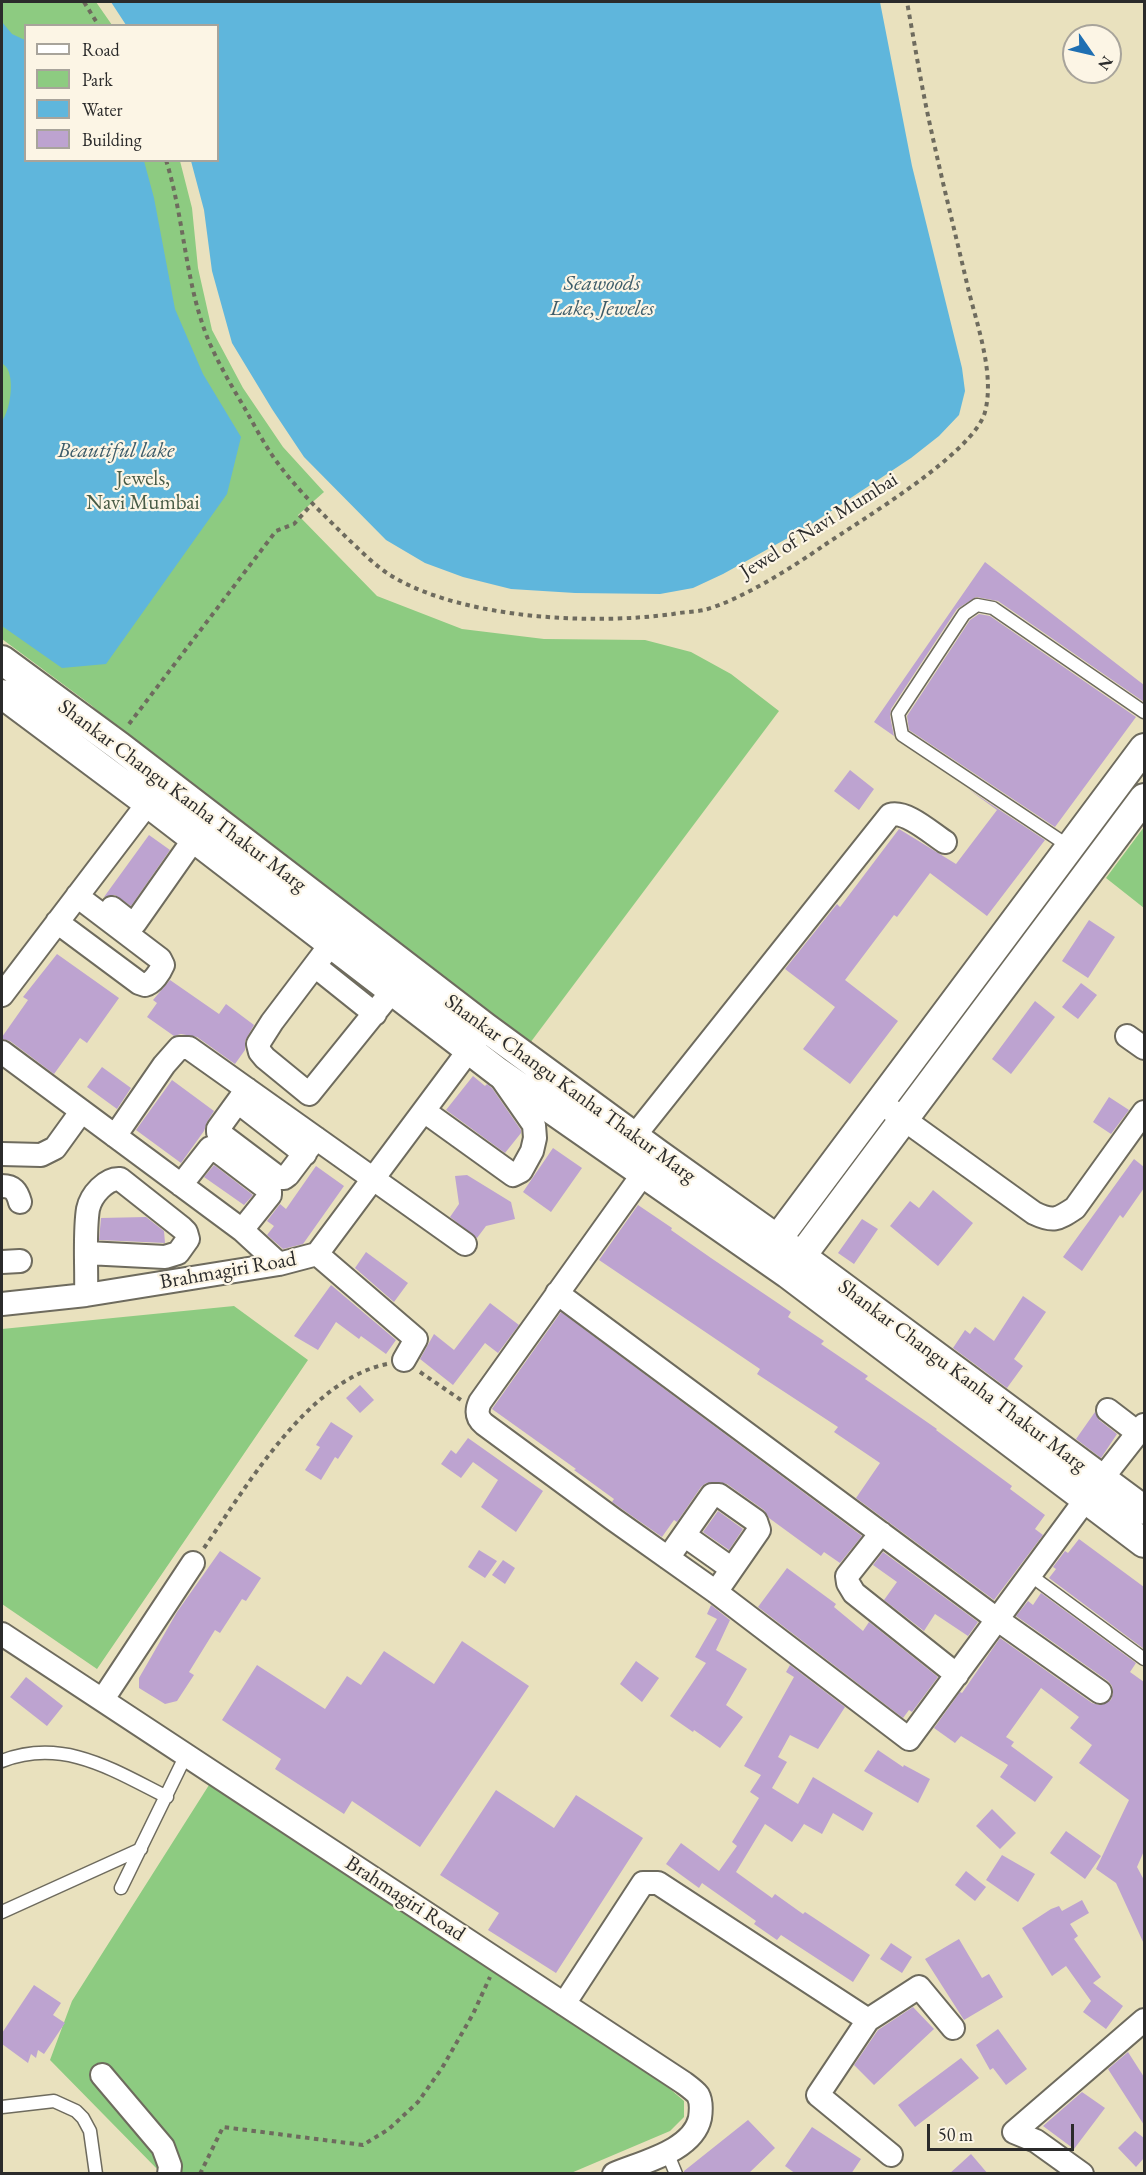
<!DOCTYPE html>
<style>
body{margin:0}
#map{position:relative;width:1146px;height:2175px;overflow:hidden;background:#e9e1be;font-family:"EB Garamond",serif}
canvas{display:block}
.frame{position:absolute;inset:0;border:3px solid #2b2b2b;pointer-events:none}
.legend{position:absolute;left:24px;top:24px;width:195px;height:138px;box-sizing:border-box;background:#fcf5e5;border:2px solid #a8a49b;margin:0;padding:8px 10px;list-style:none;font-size:18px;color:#2b2b2b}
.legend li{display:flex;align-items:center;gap:12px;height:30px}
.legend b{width:30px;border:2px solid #a8a49b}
.north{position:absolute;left:1062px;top:24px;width:60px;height:60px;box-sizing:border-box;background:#fcf5e5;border:2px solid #a8a49b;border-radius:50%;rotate:124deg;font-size:16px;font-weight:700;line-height:24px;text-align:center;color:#2b2b2b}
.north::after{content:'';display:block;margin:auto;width:21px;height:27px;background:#1f6fb2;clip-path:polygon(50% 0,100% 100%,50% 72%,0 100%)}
.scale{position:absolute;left:927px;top:2124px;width:147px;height:27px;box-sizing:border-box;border:3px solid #2b2b2b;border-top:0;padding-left:8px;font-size:18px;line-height:21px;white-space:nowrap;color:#2b2b2b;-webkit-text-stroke:4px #fcf5e5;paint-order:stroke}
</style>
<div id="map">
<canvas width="1146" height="2175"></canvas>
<div class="frame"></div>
<ul class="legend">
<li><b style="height:8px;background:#fff"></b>Road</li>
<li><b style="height:16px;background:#8dcb81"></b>Park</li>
<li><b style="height:16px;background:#5fb6dc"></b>Water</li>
<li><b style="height:16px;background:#bda3d0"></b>Building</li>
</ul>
<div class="north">N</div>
<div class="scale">50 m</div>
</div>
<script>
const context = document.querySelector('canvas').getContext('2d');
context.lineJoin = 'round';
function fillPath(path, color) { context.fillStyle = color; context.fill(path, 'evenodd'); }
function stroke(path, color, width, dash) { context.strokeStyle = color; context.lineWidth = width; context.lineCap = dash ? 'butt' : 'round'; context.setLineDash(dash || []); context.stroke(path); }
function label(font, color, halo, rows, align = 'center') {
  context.font = font + ' "EB Garamond",serif'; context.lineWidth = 4.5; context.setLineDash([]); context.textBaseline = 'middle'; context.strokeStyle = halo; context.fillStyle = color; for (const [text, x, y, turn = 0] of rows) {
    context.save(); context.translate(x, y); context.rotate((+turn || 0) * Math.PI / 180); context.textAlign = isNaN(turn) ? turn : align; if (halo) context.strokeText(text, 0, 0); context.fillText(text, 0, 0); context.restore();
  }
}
fillPath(new Path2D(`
 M2 2H96L112 25 26 26V160L180 161 192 208 198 268 212 330 243 388 283 447 324 492 298 515 377 596 462 629 544 639 645 640 691 652 731 674 779 711 530 1043 140 748 91 705 2 639Z
 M1144 827V908L1106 878Z
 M234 1306 308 1360 97 1669 2 1604V1329Z
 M209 1785 497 1960 669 2088 684 2101V2117L670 2131 571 2173H161L50 2060 72 2001Z`), '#8dcb81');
fillPath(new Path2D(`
 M111 2H880L912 166 962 368 965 391 959 415 939 436 911 458 804 529 723 574 693 588 660 594 575 593 511 589 463 577 425 563 386 540 304 457 272 409 232 343 212 271 204 210 191 161 218 160V26L126 25Z
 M2 22 12 34 25 40 26 160 144 161 154 198 175 309 203 374 241 437 227 494 106 664 62 668 2 626V421C10 410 14 383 8 370 7 367 4 365 2 363Z`), '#5fb6dc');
fillPath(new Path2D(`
 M985 562 1144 685V702L998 601 976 597 957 609 891 709 890 716 894 736 874 722Z
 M979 614 990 616 1136 717 1055 827 909 730 907 716 970 620Z
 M850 770 874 789 859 810 834 791Z
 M968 789 1045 840 987 916 930 873 897 917 894 915 845 980 898 1021 850 1084 803 1049 835 1007 785 969 837 904 840 907 899 829 956 864 997 810Z
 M149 835 170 850 131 906 115 895 104 897Z
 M1089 920 1115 937 1088 978 1062 961Z
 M57 954 119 998 87 1043 80 1038 54 1074 10 1041 2 1039V1037L28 1000 23 997Z
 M170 980 219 1014 226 1004 254 1025 245 1041V1050L235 1064 197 1037 181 1034 174 1036 147 1017 157 1003 153 1000Z
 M1081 983 1097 995 1078 1019 1062 1007Z
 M1035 1001 1055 1017 1011 1074 992 1059Z
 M102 1067 131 1088 117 1109 87 1087Z
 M473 1076 485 1086 487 1084 492 1088 521 1130V1133L505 1153 446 1110Z
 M172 1080 214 1111 207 1122 204 1131 181 1163 136 1130Z
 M1109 1097 1129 1110 1111 1134 1093 1122Z
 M553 1148 582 1168 551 1212 523 1192Z
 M1134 1159 1144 1167V1188L1123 1218 1120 1215 1082 1271 1063 1257Z
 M214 1165 253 1195 244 1205 204 1177Z
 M316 1166 344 1186 303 1244 283 1249 267 1235 274 1226 267 1221 280 1204 286 1209Z
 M467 1175 511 1202 515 1219 486 1226 477 1238 450 1217 459 1204 455 1176Z
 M933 1190 973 1223 938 1266 890 1226 910 1201 919 1208Z
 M638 1205 672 1228 671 1230 711 1258 791 1312 788 1317 824 1341 821 1344 868 1376 865 1379 937 1429 936 1430 1012 1486 1010 1489 1045 1515 1035 1529 1043 1535 994 1600 856 1498 880 1463 834 1432 838 1427 757 1374 760 1369 599 1260Z
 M146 1217 164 1231 165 1243 99 1240 101 1218Z
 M862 1219 878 1229 854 1264 838 1253Z
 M366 1252 408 1283 394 1302 355 1268Z
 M331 1285 396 1340 386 1354 361 1336 359 1339 336 1322 318 1350 294 1336Z
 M1023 1296 1046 1312 1014 1359 1023 1366 1007 1388 953 1348 965 1330 970 1334 975 1327 994 1341Z
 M490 1303 519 1325 498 1353 485 1343 453 1385 420 1359 434 1334 454 1350Z
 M561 1312 862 1536 840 1563 824 1552 821 1556 769 1518 764 1510 727 1484 719 1482 706 1483 701 1487 677 1522 674 1520 662 1537 612 1502 614 1499 574 1470 576 1469 492 1409Z
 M360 1385 374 1400 360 1413 346 1398Z
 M1095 1412 1099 1420 1117 1434 1101 1458 1076 1439Z
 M331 1422 353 1436 338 1459 335 1457 321 1480 305 1470 320 1447 316 1445Z
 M468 1438 543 1491 516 1532 481 1507 498 1480 473 1462 461 1478 441 1464 451 1450 456 1454Z
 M718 1511 743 1529 729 1550 703 1532Z
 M1079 1539 1144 1587V1649L1049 1578 1056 1569 1053 1567 1065 1551 1068 1553Z
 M479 1550 497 1561 485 1578 468 1567Z
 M220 1551 261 1578 246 1601 242 1599 220 1633 215 1630 189 1672 194 1675 177 1701 165 1704 139 1688V1678L177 1612Z
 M883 1552 978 1622 968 1636 935 1614 924 1631 884 1600 897 1582 873 1565Z
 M503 1560 515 1568 505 1584 492 1575Z
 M787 1568 836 1604 834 1607 863 1631 869 1622 938 1677 912 1712 909 1710 903 1718 758 1607Z
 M1041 1593 1136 1663 1130 1672 1144 1682V1851L1137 1867 1144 1880V1944L1116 1883 1096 1869 1129 1800 1079 1763 1092 1745 1070 1728 1079 1717 1041 1688 1006 1737 1014 1742 1011 1746 1053 1777 1035 1802 1000 1777 1008 1765 961 1736 955 1743 934 1728 960 1692 962 1693 1000 1638 1092 1703 1099 1705 1111 1700 1113 1693 1112 1686 1108 1681 1016 1616 1028 1601 1033 1605Z
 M711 1605 730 1620 716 1650 747 1669 726 1705 743 1717 720 1748 694 1730 693 1732 670 1716 706 1663 695 1657 717 1619 707 1614Z
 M462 1641 529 1686 420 1847 352 1801 344 1814 275 1769 281 1759 222 1720 257 1665 325 1709 347 1676 361 1685 384 1651 434 1684Z
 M636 1661 659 1678 642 1702 620 1684Z
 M790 1665 845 1707 818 1749 790 1735 778 1757 787 1762 772 1788 798 1804 813 1777 873 1813 863 1831 833 1813 822 1834 804 1824 792 1842 765 1824 736 1872 772 1898 775 1894 803 1914 805 1912 870 1955 853 1982 781 1935 777 1940 754 1924 756 1921 702 1883 699 1888 666 1864 681 1843 719 1871 737 1846 732 1842 759 1798 750 1792 761 1775 744 1766 794 1677 786 1672Z
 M26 1677 63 1706 47 1726 10 1697Z
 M878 1750 903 1767 904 1765 930 1779 918 1803 864 1771Z
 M496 1790 554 1828 576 1795 643 1838 556 1973 488 1930 499 1913 440 1875Z
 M992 1809 1016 1833 1000 1849 976 1826Z
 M1066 1831 1101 1856 1085 1879 1050 1853Z
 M1002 1855 1035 1874 1018 1902 986 1880Z
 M966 1871 986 1887 975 1901 955 1885Z
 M1082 1900 1089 1913 1070 1924 1078 1936 1074 1939 1101 1977 1093 1983 1123 2006 1106 2029 1083 2012 1091 2001 1066 1966 1052 1976 1022 1928 1051 1909 1059 1906 1062 1911Z
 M959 1939 982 1978 989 1974 1003 1997 964 2020 925 1959Z
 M891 1943 912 1957 902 1973 880 1959Z
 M34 1985 61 2003 53 2015 65 2023 44 2054 38 2050 36 2058 31 2054 28 2063 2 2044V2033Z
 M913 2007 934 2029 874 2085 854 2065 878 2030Z
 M998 2029 1027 2069 1006 2085 993 2068 990 2070 976 2045Z
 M1128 2052 1144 2077V2125L1108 2069Z
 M961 2058 979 2078 915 2127 898 2105Z
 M1082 2092 1105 2108 1074 2149 1043 2126Z
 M748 2120 775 2148 748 2174H684V2171Z
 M812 2127 861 2159 851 2174H796L785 2166Z
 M1135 2131 1144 2138V2158L1136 2167 1118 2148Z
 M971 2154 988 2174H949Z`), '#bda3d0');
const service = new Path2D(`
 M1070 847 902 735 898 714 964 614 977 605 993 608 1144 712
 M1030 1575 1144 1659
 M2 1761C63 1737 113 1770 167 1797
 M121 1888 186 1755
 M2 1912 141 1849
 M2 2107 54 2101 76 2111 83 2118 90 2131 96 2174
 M667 2152 676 2174`);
const minor = new Path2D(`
 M112 908 131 923H135L194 839
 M57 922 139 983 145 985C153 983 160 972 163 965L160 959 77 896
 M331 944 272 1022 258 1044 260 1052 265 1058 309 1094 393 990
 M315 966 375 1014
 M2 995 158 790
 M1127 1036 1144 1048
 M2 1052 242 1230 279 1264
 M247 1089 218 1129V1132L279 1178H284L288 1175 316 1138
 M238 1102 305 1154
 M891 1110 1034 1213C1053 1222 1057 1220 1075 1208L1144 1112
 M424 1111 513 1175 521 1171 532 1151 535 1138 534 1125 502 1079
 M115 1136 164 1065 179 1048H189L465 1244
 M624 1149 890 815C906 810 931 833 945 842
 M2 1154 41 1155 55 1148 81 1112
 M653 1160 480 1402C476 1411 477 1418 484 1424L613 1519 716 1592 909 1739 1086 1499 1144 1425
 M181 1185 210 1148 220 1153 270 1191V1195L242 1230
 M2 1186C13 1186 17 1191 20 1202
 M317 1254 416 1339 404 1360
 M2 1262 20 1261
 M557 1293 998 1620 1100 1692
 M86 1295C87 1269 84 1234 88 1209 91 1195 106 1178 120 1179L182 1228 186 1232 188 1239 178 1253 165 1257 87 1253
 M2 1304 86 1295 279 1264 317 1254 478 1038
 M1108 1410 1138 1433
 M881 1533 847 1576 848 1583 854 1593 957 1675
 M684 1535 732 1569
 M668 1558 712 1495H719L756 1521 759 1530 716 1592
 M2 1634 684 2083C688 2086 695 2091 698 2095 702 2102 701 2111 700 2118 693 2151 642 2162 614 2174
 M103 1699 193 1563
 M564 2004 643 1883H658L868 2020
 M102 2075 163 2147 170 2166 169 2174
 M891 2155 818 2095 868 2020 919 1987 953 2028
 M1082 2174 1036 2141 1014 2132 1144 2020`);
const tertiary = new Path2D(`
 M2 660 119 746 485 1027 658 1154 801 1256 1144 1510
 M2 694 148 803 498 1072 788 1274 1144 1543
 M767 1253 1144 748
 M791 1270 1144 798`);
stroke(service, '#6e6b5e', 15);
stroke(minor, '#6e6b5e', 26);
stroke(tertiary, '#6e6b5e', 32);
stroke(new Path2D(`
 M84 2 99 26
 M166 160C185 221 185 286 210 344 220 366 232 387 244 407 253 423 262 440 272 455 293 486 320 511 346 537 361 551 377 568 395 578 467 619 592 625 673 614 683 612 694 612 704 610 739 601 793 567 823 546 861 520 974 453 985 412 995 374 977 325 968 288 956 236 943 185 932 134 922 90 915 46 907 2
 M129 724 276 531 294 524 312 504
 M420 1372 461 1400
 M204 1548C247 1486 308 1380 387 1364
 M200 2174 223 2127 363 2145 389 2129 418 2102 442 2068 473 2014 490 1977`), '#6e6b5e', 4, [4.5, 4.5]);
stroke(service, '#fff', 12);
stroke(minor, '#fff', 22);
stroke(tertiary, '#fff', 28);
label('21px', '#485b45', '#fcf5e5', [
 ["Jewels,",143,479],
 ["Navi Mumbai",143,503]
]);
label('21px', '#2b2b2b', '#fcf5e5', [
 ["Jewel of Navi Mumbai",819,526,-32],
 ["Shankar Changu Kanha Thakur Marg",182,796,37],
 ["Shankar Changu Kanha Thakur Marg",570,1089,36],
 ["Brahmagiri Road",228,1271,-10],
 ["Shankar Changu Kanha Thakur Marg",962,1376,37],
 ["Brahmagiri Road",405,1899,33]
]);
label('italic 22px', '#3d5c69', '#fcf5e5', [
 ["Seawoods",602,284],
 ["Lake, Jeweles",602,309],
 ["Beautiful lake",116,451]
]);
</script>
